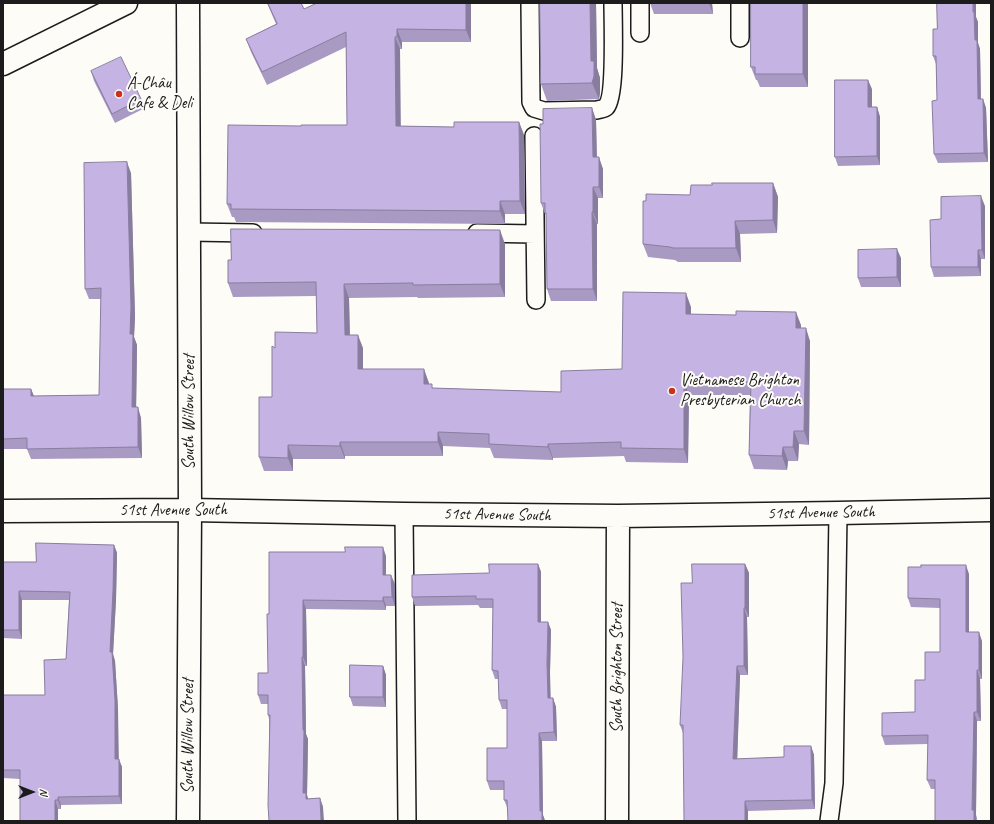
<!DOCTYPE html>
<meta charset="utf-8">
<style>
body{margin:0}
#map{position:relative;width:994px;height:824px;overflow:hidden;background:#fdfcf7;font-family:Caveat,sans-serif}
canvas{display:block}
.frame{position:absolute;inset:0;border:4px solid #1c1c1c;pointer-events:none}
.north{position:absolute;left:12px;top:772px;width:40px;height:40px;-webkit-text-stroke:3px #fdfcf7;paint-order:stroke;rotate:90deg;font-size:11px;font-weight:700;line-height:16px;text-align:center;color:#1c1c1c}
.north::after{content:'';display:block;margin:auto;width:14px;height:18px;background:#1c1c1c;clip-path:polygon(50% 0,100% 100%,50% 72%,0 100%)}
</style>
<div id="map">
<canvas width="994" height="824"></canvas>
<div class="frame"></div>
<div class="north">N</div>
</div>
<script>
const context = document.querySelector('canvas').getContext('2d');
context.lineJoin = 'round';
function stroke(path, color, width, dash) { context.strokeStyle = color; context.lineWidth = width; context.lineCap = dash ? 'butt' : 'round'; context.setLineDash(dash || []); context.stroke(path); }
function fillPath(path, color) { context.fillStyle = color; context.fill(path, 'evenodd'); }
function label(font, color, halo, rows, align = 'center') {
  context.font = font + ' Caveat,sans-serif'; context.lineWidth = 4; context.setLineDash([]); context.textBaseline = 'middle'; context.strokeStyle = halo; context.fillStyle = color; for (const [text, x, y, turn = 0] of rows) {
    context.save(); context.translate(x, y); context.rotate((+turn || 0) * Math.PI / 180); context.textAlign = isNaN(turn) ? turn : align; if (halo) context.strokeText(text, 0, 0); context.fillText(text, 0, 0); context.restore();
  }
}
const lane = new Path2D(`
 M530 3 531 102 534 108 544 111 597 110C600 109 604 109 606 107 616 97 613 21 613 3
 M640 3V33
 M740 3V38
 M534 136 536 300
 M189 232 253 233
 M477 233 535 234
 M404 514 407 821
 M829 821 834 783 838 513`);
const street = new Path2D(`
 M3 511 190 510 404 514 618 516 838 513 991 510
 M188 821 190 510 188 3
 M617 821 618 516`);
const primary = new Path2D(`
 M3 64 126 3`);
stroke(lane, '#1c1c1c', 20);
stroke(street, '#1c1c1c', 25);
stroke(primary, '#1c1c1c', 25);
stroke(lane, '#fdfcf7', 17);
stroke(street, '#fdfcf7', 22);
stroke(primary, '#fdfcf7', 22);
fillPath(new Path2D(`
 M267 3H301L304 9 471 3V42H402V49H400V126L454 127 519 122 524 135 525 214H505V224L236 222 234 217H232L227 204 301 126 347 125 346 47 267 85 251 52 246 39 276 24Z
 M540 3H596L597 68 600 78V93L599 99 547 101 541 84Z
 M650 3H712L713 14H654Z
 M808 3V87H760L757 80H756L751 67Z
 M937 3H976V17L978 22V43L980 49 981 99H983L986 108 988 162 938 163 934 154 937 100 936 64 933 56 937 29Z
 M91 71 141 99 145 108 115 123 94 81Z
 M872 89V107H877L880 117V165L838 166 835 157Z
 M592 108 596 120 597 157 603 169V198H598V224H597V301H551L547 289 546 214H545L541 203 543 124Z
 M131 173 135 317 134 337 137 345 136 407 141 418 142 458 31 459 27 449H3V389H31L34 396 99 395 101 299H89L85 289Z
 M773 183 778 197 777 233 740 234 741 262H678L675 260 648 257 643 244 646 201 690 195 712 185Z
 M985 206V259H981V276L934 277 931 267 941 219Z
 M505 244V297L418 298 417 297 349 298 350 335 363 348V369L429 383V384L433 388 561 392 622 369 691 307V314L801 325V328L810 341 809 445 799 444 798 461H788L787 470 754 469 749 455 750 395H689L688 463 626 462 624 456 553 458V460L494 458 490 448 443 446V456H345V459H293V471H264L259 457 272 397 275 348 317 333 316 296 233 297 228 283Z
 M901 258V287H861L858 278Z
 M114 545 117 553 116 600 113 654 115 661 118 709V759L122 767V804L61 805V809H58L20 779 3 778V695H45L66 659 69 600H22V639L3 638V562H36Z
 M386 556V575L395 584V606H386V610L306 609 307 666H305L306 734 308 739 307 795 308 799 320 798 323 807 269 821V719L268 715V704H261L258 695 268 673 269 614Z
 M538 564 541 572V622H548L551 630 550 672V698H553L556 707 557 741H542L543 815 545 820 508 809 504 800V790H490L487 781 507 748V709H502L499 700V679H495L492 670 493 608H480L478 605 415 606 412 597 489 573Z
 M745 564 749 573V617H747L748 675H740L737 759 784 757 811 746 814 755 815 809 748 811V821L683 733 680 725Z
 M969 574V632L982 641V679H980L981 721H977L976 815 977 819 935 789H931L927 780 928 744 885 745 882 736 915 712 925 680 940 652V608L911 607 908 598Z
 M383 666 386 675V707L353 706 350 697Z`), '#a99ac3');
fillPath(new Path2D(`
 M466 3H471V42L466 30Z
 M590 3H596L597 68 600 78V93L599 99 592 83 591 61Z
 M709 3H712L713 14Z
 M803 3H808V87L803 74Z
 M973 3H976V17L978 22V43L980 49 981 108 978 99Z
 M397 29 402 42V49L397 36Z
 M395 37 400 49 401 139 396 126Z
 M868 80 872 89V117L868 107Z
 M983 99 986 108 988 162 984 153Z
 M877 107 880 117V165L877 156Z
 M592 108 596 120 597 169 593 157Z
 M519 122 524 135 525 214 520 201Z
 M599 157 603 169V198L599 187Z
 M127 162 131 173 135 317 134 337 137 345 136 418 132 407 130 334Z
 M773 183 778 197 777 233 773 220Z
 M593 187 598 198V224L593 212Z
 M981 196 985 206V259L982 250Z
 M500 201 505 214V224L500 211Z
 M592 212 597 224V301L593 289Z
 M735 221 740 234 741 262 736 248Z
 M500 230 505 244V297L500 284Z
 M897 249 901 258V287L897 277Z
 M978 250 981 259V276L978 267Z
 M344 284 349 298 350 348 345 335Z
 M686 293 691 307V328L686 314Z
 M796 312 801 325V341L796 328Z
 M806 328 810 341 809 445 804 431Z
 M358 335 363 348V383L358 369Z
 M424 369 429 383V398L424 384Z
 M684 381 689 395 688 463 684 449Z
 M31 389 35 399 31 396Z
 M138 407 141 418 142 458 138 447Z
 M794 431 799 444 798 461 793 447Z
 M438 432 443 446V456L438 442Z
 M340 442 345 456V459L340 446Z
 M548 444 553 458V460L548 447Z
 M288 445 293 459V471L288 458Z
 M783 447 788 461 787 470 782 456Z
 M114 545 117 553 116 600 113 654 115 661 118 709 119 767 115 759 110 652Z
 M383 547 386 556V584L383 575Z
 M538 564 541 572V630L538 622Z
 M745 564 749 573V617L745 608Z
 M966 565 969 574V641L966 632Z
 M391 575 395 584V606L392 597Z
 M19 591 22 600V639L19 630Z
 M383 597 386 606V610L383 601Z
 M303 600 306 609 307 666 303 657Z
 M744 608 747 617 748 675 744 666Z
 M548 622 551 630 550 672 551 707 548 698 547 664Z
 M979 632 982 641V679L979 670Z
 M302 657 305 666 306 734 308 739 307 795 309 802V808L303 793Z
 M383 666 386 675V707L383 697Z
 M737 666 740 675 737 768 733 759Z
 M977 670 980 679 981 721 977 712Z
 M553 698 556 707 557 741 554 732Z
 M974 712 977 721 976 815 977 821H974L972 810Z
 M539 733 542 741 543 815 545 821H542L540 811Z
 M811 746 814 755 815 809 812 800Z
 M119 759 122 767V804L119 796Z
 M58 797 61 805V809L58 800Z
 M320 798 323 807 324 821H321Z
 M55 800 58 809V821H55Z
 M745 801 748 811V821H745Z`), '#897d9f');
const building = new Path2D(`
 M268 3H301L304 9 317 3H466V30L397 29V36L395 37 396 126 454 127V122H519L520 201H500V211L231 209V204H227L228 125 301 126V125H347L346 32 262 72 246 39 277 24Z
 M540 3H590L591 61H594V76L592 83 541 84Z
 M751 3H803V74H755V67H751Z
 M937 3H973V12H974L975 40H977L978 99H983L984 153 934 154 932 101 937 100 936 56H933V29H937Z
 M121 57 141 99 112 114 91 71Z
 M835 80H868V107H877V156L835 157Z
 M592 108 593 157H599V187H593V212H592L593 289H547L546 213H545V203H541L540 124H543V109Z
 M127 162 131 307 130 334H133L132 407H138V447L27 449V438L3 439V389H31V396L99 395 101 288 85 289 84 163Z
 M712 183H773V220L735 221 736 248H673L670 247 643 244V201H646V194L690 195 691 185H712Z
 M981 196 982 250H978V267H931L930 220 941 219V197Z
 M231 229 500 230V284L413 285V283L344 284 345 335H358V369H424V384H432V388L561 392V371L622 369 623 292 686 293V314L736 315V311L796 312V328H806L804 431H794L793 447H783L782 456 749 455 751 382 684 381V449L621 448V442L548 444V447L489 444V434L438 432V442H340V446L288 445V458L259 457V397H272V346L275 348V332L317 333 316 282 228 283V260H231Z
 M897 249V277L858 278V250Z
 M36 543 114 545 113 591 110 652H112L115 700V759H119V796L58 797V800H55V821H20V770H3V695H45L44 660 66 659 70 592 19 591V630H3V562H36Z
 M345 547H383V575H391L392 597H383V601L303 600V657H302L303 730H304L303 793H306V799L320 798 321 821H269L268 805 270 715H268V695H258V673H268L267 614H269V552H345Z
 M489 564H538V622H548L547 664 548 698H553L554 732 539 733 540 811H542V821H508L507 800H504V781H487V748H507V700H499L498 671 492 670 493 599H476V596L412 597V575L489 573Z
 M692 564H745V608H744V666H737L733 759 784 757V746H811L812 800 745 801V821H684L683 725H680L683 657 681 583H692Z
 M921 565H966V632H979V670H977V712H974L972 810H974V821H935V780H927L928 735 882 736V713L915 712V680H925V652H940V599L908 598V567H921Z
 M350 665 383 666V697H350Z`);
fillPath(building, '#c4b3e3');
stroke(building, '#897d9f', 1);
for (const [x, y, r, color] of [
 [119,94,4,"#c8321e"],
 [672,391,4,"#c8321e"]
]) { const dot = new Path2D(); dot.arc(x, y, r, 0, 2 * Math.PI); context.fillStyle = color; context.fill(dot); stroke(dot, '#fdfcf7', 1.5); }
label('17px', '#1c1c1c', '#fdfcf7', [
 ["Á-Châu",127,84],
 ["Cafe & Deli",127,104],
 ["Vietnamese Brighton",680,381],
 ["Presbyterian Church",680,401]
], 'left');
label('17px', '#1c1c1c', '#fdfcf7', [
 ["South Willow Street",190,412,-90],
 ["51st Avenue South",173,511],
 ["51st Avenue South",821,513,-1],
 ["51st Avenue South",497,515,1],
 ["South Brighton Street",618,668,-90],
 ["South Willow Street",189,736,-90]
]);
</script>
